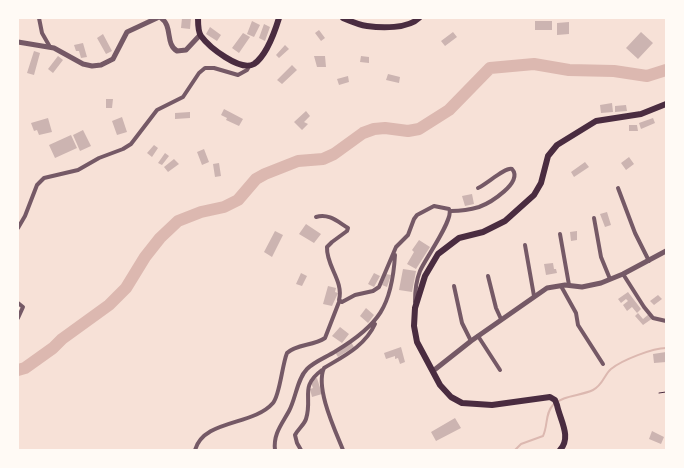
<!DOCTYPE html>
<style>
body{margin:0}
#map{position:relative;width:684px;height:468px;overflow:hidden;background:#f7e1d7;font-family:Merriweather,serif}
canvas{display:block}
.frame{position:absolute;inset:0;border:19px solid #fffaf5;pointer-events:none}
</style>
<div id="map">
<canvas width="684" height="468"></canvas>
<div class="frame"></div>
</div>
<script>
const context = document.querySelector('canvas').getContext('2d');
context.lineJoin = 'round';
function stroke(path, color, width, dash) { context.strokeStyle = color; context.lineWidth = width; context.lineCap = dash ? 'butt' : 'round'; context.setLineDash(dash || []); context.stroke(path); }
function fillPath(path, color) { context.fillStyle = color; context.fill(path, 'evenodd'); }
stroke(new Path2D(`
 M515 450 521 444 543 436C548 426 545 413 553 405 563 395 581 396 593 390 603 385 604 375 611 369 622 360 653 348 666 348`), '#dcb8b0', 2);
stroke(new Path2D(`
 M18 370 25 368 53 348 62 339 109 305 126 288 145 257 160 238 178 221 201 212 224 207 238 200 256 179 265 174 298 161 323 159 334 154 363 133 374 129 385 128 408 131 419 129 449 110 490 68 534 64 569 70 614 71 647 76 666 70`), '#dcb8b0', 12);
fillPath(new Path2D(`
 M182 18H191L190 29 181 28Z
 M252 21 260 25 254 37 247 34Z
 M535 21H552V30H535Z
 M569 22V34L557 35V23Z
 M264 24 270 27 265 41 259 38Z
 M210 27 221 35 217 41 206 34Z
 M319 30 325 38 321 41 315 33Z
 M453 32 457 37 445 46 441 41Z
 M641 32 653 43 638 59 626 48Z
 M243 33 250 37 239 53 232 48Z
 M103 34 112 51 106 54 97 38Z
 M83 43 87 57 81 58 79 51H76L74 45Z
 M285 45 289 49 279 58 276 55Z
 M34 51 40 53 34 75 27 73Z
 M58 56 63 60 53 73 48 69Z
 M314 56H325L326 67H317Z
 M361 56 369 57V63L360 62Z
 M292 65 297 70 282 84 277 80Z
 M388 74 400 77 399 83 386 80Z
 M348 76 349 82 339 85 337 79Z
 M106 99H113L112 108H106Z
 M612 103 613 112 601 113 600 105Z
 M626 105 627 111 615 112V106Z
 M224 109 243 119 239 126 226 120 227 118 221 115Z
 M306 111 310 116 304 122 308 124 302 130 294 122Z
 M190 112V118L175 119V113Z
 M122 117 127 132 117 135 112 121Z
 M48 118 52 132 39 135 37 130 34 131 31 123Z
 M653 118 655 123 641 129 639 123Z
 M629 125H637L638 131H629Z
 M83 130 91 146 80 151 73 135Z
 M71 135 77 148 55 158 49 145Z
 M154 145 158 148 152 157 147 153Z
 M204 149 209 162 202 165 197 152Z
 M165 153 169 156 162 165 158 163Z
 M629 157 634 164 626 170 621 163Z
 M174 159 179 164 168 172 164 167Z
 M585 162 589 167 574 177 571 172Z
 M219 163 221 176 215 177 213 164Z
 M472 194 474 204 465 206 462 196Z
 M607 212 611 225 605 227 600 214Z
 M306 224 321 234 314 243 299 234Z
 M275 231 283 235 272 257 264 252Z
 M577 231V240L571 241 570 232Z
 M419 240 430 247 416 269 407 264 414 252 412 250Z
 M553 263 554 269H556L557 273 546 275 544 264Z
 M403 269 416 271 412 292 399 290Z
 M301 273 307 276 302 286 296 284Z
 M374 273 380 276 374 287 368 284Z
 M386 274 391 275 387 287 382 285Z
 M328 286 336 288 335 292 338 293 332 306 323 304Z
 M628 292 641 309 637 313 632 307 627 311 623 305 628 301 626 299 621 303 618 299Z
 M658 295 662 299 654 305 650 301Z
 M366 308 374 315 368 323 360 316Z
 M638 313 643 319 649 314 653 318 643 325 635 316Z
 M340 327 349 334 342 343 332 336Z
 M351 342 354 347 338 357 335 352Z
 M401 347 405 362 400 364 398 358 395 359V356L386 359 384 353Z
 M666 352V362L654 363 653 354Z
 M317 378 322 394 312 397 310 389 313 388 310 380Z
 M455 418 461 428 436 441 431 432Z
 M652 431 664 437 661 444 649 439Z`), '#ccb4b1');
stroke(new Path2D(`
 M659 393 666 392`), '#4a2c40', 1);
stroke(new Path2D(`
 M39 18 42 33 50 47
 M618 188 635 233 649 261
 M451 211C461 211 469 210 479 207 490 203 524 182 512 169 505 167 487 184 478 188
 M316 217C329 213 338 222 348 228L347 231 332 242 327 247C326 266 344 281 339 300L342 302 355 295 373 291 379 287 396 247 408 235 414 219 417 215 434 206 449 209C455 218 425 259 420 271 416 281 415 292 415 302
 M594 218 601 257 610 279
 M18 228 25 216 37 185 44 178 78 170 99 158 123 149 131 144 157 110 183 97 199 73 205 68H214L238 75 247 70 250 65
 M560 234 569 285
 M525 245 534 296
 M623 274 644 307 653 318 666 321
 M488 276 496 308 501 319
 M454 286 462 323 471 341
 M561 286 576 313 578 325 603 364
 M18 303 23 307 18 318
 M478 336 500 370
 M195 450C204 419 253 426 273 403 280 395 282 365 287 353 297 344 313 346 325 338L339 302
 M275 450C273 434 282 424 289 411 296 398 297 379 307 369 315 361 327 357 336 351 379 325 392 306 395 255
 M301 450 297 443 295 435C298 429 304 425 306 419 313 397 299 387 322 370
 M343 450C335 430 315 388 324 368 344 356 365 346 375 324`), '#755966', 4);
stroke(new Path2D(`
 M161 18C173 26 165 44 177 51L186 50 200 35
 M18 42 54 48 83 64 92 66 101 65 113 59 127 32 157 18
 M433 371 471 341 547 288 565 285 582 287 601 283 623 274 666 251`), '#755966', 5);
stroke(new Path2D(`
 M198 18C198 23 198 32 201 36 209 47 240 72 254 64 266 56 275 31 279 18
 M343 18C350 21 359 25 367 26 381 28 408 29 419 18
 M560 450C572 437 560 420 557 405L555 400 550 397 492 405 462 403 451 397 440 385 417 342 414 326 415 308 425 276 438 254 459 238 483 232 505 221 534 195 541 183 548 156 557 145 596 121 641 114 666 104`), '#4a2c40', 6);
</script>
